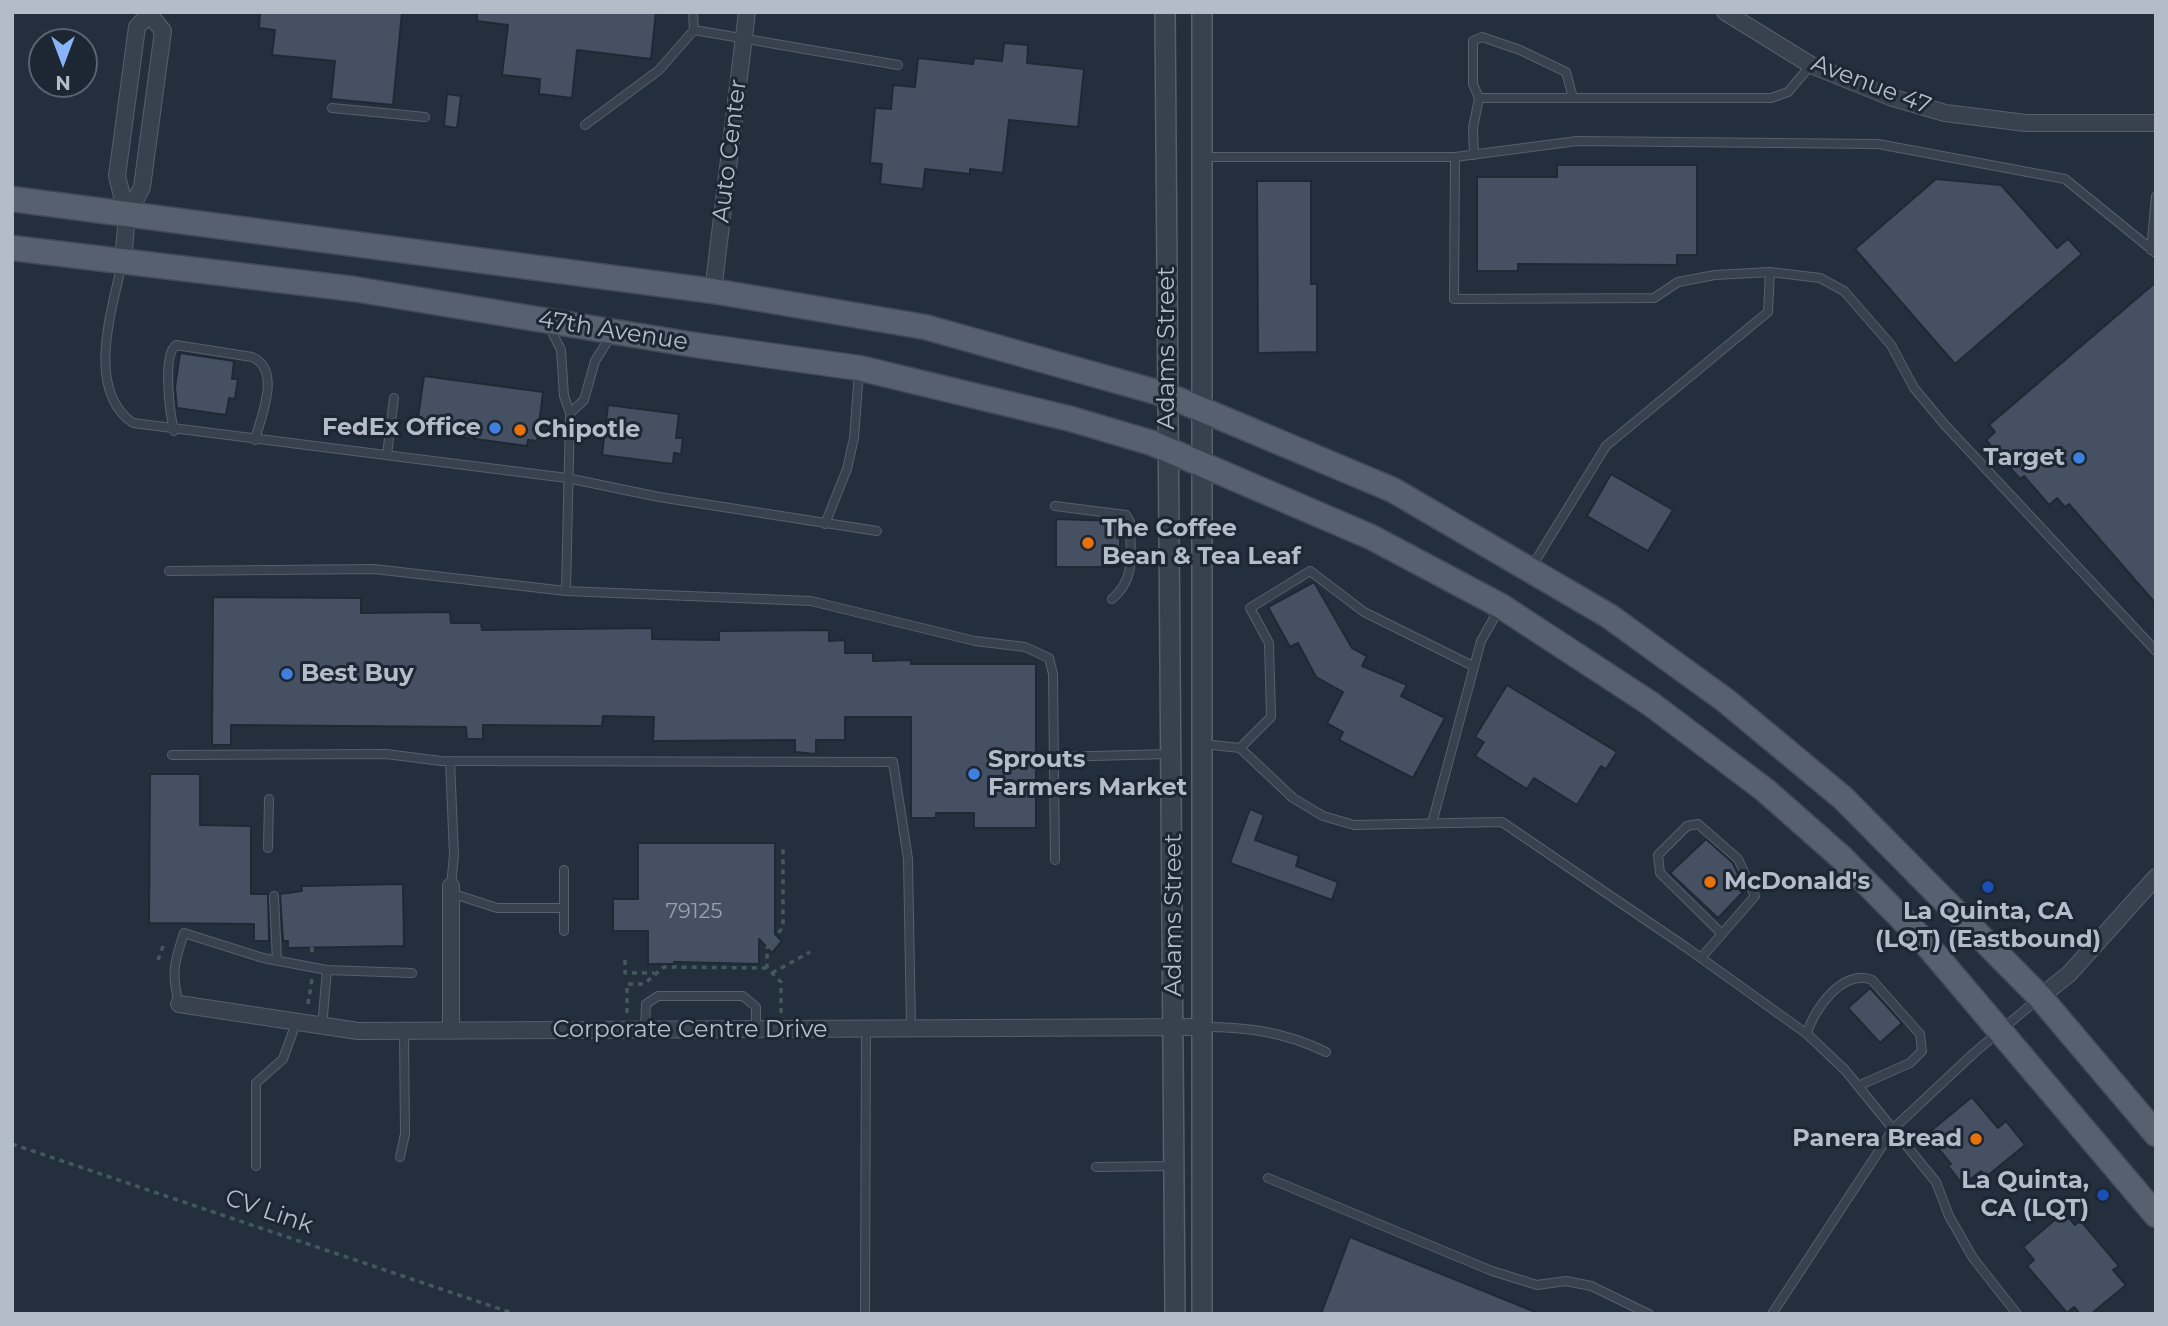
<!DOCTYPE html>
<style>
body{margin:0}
#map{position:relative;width:2168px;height:1326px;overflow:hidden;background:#242f3e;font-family:Montserrat,sans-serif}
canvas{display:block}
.frame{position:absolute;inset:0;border:14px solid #b4bcc9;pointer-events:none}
.north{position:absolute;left:28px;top:28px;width:70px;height:70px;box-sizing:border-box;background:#1d2633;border:2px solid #59626f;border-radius:50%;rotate:180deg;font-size:19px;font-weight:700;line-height:28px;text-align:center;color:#b4bcc9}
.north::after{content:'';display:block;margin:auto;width:24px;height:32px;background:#8ab4f8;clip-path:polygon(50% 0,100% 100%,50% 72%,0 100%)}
</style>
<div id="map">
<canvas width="2168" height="1326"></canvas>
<div class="frame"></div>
<div class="north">N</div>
</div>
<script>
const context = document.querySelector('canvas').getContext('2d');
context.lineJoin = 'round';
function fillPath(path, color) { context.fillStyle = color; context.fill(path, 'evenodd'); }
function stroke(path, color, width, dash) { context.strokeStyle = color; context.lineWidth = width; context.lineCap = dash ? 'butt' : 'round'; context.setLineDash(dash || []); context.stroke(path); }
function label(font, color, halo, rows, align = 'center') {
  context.font = font + ' Montserrat,sans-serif'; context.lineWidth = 6; context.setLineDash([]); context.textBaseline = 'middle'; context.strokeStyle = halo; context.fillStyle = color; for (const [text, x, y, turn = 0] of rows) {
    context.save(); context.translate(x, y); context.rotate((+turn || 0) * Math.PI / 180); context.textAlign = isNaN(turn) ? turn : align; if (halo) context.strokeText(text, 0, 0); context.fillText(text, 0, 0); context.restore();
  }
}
const building = new Path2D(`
 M260 12H402L393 105 331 99 335 61 272 55 275 30 259 28Z
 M477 12H656L651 59 577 50 572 98 539 94 540 79 502 75 508 25 477 21Z
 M1004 43 1028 45 1027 63 1084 69 1078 127 1009 120 1003 173 970 169V174L925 169 923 189 880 184 882 164 870 163 875 108 891 109 893 85 915 87 918 58 973 64 974 58 1002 61Z
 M447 94 461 96 457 128 444 126Z
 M1557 165H1697V255H1677V265L1518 264V271H1477V177H1557Z
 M1936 179 2001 185 2057 248 2068 239 2082 254 1955 364 1855 249Z
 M1257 181H1311V284H1317V352L1258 353Z
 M2156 282V604L2069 504 2065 507 2057 498 2049 505 2024 476 2020 479 1986 440 1995 432 1989 425Z
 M180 353 234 361 232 379H238L235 399 229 398 226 415 177 408 175 387Z
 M424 376 543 392 537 441 528 440 527 446 416 431Z
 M608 405 679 414 676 438H683L681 454 674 453 673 464 602 455Z
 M1611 474 1673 510 1648 551 1587 516Z
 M1056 519 1120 521V567H1056Z
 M1314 582 1352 648 1367 656 1362 666 1407 685 1401 696 1445 718 1413 778 1339 740 1343 732 1327 723 1343 692 1316 677 1298 643 1290 647 1268 607Z
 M213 597 361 598V613L450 612 451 623H481L482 630 652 628V639L719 640V631L829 630V641L845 640V653H873V661L911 660V664H1036V828H974V813H936V818H911V717H845V740H816V754L795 752V740L653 741 654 717 603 716 602 726 483 725V739H467L466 727 231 725V745H212Z
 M1507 685 1617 752 1606 769 1601 766 1577 805 1534 778 1527 789 1475 756 1484 742 1475 737Z
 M150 774H200V825L251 826V894H268L269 941H254V924L149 923Z
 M1250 809 1264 815 1255 840 1299 856 1296 866 1338 882 1332 900 1230 863Z
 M1706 839 1733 863 1745 890 1718 918 1670 873Z
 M638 843H775V934L782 941 772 953 759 939V964L674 962V964H648V931H613V899H638Z
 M403 884 404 946 288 948V941H283L280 894 302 891 301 886Z
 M1870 988 1902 1023 1880 1043 1848 1008Z
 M1972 1097 1998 1128 2006 1121 2025 1145 1986 1177 1981 1171 1963 1185 1948 1166 1951 1164 1927 1134Z
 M2064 1212 2075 1225 2080 1220 2119 1266 2113 1270 2126 1285 2091 1314H2080L2074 1307 2067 1313 2027 1266 2034 1260 2023 1247Z
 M1350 1237 1538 1313V1314H1321Z`);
fillPath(building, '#455162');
stroke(building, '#1f2835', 2);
const service = new Path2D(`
 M694 30 898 65
 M1573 98 1566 72 1520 50 1482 37 1473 41V84L1479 98H1771L1788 92 1811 65
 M332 108 425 117
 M585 125 659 70 694 30 693 12
 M1474 155 1473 128 1479 98
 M1203 157H1455
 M2151 250 2156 196
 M122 263C112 310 85 390 133 423L567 478 659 497 877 531
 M1770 272 1820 278 1844 291 1891 345 1914 388 1944 424 2156 651
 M549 326 561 350 564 396 570 413 566 591
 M570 413 584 400 595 361 612 334
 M174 431C170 414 162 355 176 345L252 357C282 370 261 416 255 440
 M387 455 394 398
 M1055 506 1126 515 1130 522C1130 552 1137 578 1112 599
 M825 524 847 469 854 438 859 371
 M1531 568 1606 446 1768 312 1770 272 1715 275 1678 282 1654 298 1454 299 1455 157 1577 141 1878 144 2065 179 2156 253
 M169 571 374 569 566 591 811 601 975 641 1025 647 1049 658 1053 674 1055 860
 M1203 744 1240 748 1293 798 1323 816 1354 825 1502 822 1687 948 1807 1034 1845 1070 1936 1182 1949 1216 1973 1258 2017 1314
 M1240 748 1271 717 1269 643 1250 608 1310 571 1364 612 1473 666
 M172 755 386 754 441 761 893 762 908 859 911 1028
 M1054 757 1170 754
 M450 761 454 855 451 886
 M1432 823 1481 641 1499 609
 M268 848 269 799
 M564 870V931
 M451 893 497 908H564
 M274 896 277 961
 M1701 958 1755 896 1738 859 1698 824 1687 826 1658 855 1660 873 1722 934
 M179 1004C171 973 174 963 184 933L263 958 327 970
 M322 1027 327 970 412 973
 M1203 1027C1248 1027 1285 1032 1326 1052
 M645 1029 646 1004 658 996H743L756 1007V1029
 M1807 1034C1813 1010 1843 968 1872 980L1920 1034 1922 1051 1910 1063 1858 1086
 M400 1157 405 1134 404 1031
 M256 1166V1083L283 1059 296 1023
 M1096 1167 1174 1166
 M1268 1178 1492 1271 1537 1285 1566 1281 1591 1286 1649 1314
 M865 1314 866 1028
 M1772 1314 1894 1128 1974 1053 2039 998`);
const minor = new Path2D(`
 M1725 12 1811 65 1890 97 1945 113 2026 123H2156
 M127 216 142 187 163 31 150 15
 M123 261 127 216 117 176 137 27 151 12
 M713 291 747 12
 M451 886V1031
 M2040 997 2069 974 2156 877
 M179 1004 358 1031 1203 1027`);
const tertiary = new Path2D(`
 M1165 12 1175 1314
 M1202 1314V12`);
const primary = new Path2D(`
 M12 199 713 291 925 327 1167 395 1393 490 1609 616 1725 700 1843 798 2040 997 2156 1134
 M12 248 354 289 695 345 859 368 1071 419 1152 443 1371 537 1501 606 1651 704 1765 790 1841 857 1922 939 2156 1215`);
stroke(service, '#565f6c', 10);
stroke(minor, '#565f6c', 18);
stroke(tertiary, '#565f6c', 22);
stroke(primary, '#414a57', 27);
stroke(new Path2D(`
 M312 947V957
 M158 960 163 946
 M625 960V973H654
 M772 973 810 952
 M308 1004 312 979
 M627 1013V984H644L664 967 767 968
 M781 1013V982L767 968V948L783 927V849
 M12 1144 515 1314`), '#44595c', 3.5, [5, 5]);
stroke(service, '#38414e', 8);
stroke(minor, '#38414e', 16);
stroke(tertiary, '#38414e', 19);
stroke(primary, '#56606e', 24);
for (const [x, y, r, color] of [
 [495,428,7,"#3f7fe0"],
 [520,430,7,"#e8710a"],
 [2079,458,7,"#3f7fe0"],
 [1088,543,7,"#e8710a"],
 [287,674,7,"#3f7fe0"],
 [974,774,7,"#3f7fe0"],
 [1710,882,7,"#e8710a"],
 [1988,887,7,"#1a4fb4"],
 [1976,1139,7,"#e8710a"],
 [2103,1195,7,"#1a4fb4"]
]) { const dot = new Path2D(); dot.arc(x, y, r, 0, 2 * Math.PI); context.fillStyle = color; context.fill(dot); stroke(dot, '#1d2633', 2.5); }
label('21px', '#98a1af', null, [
 ["79125",694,912]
]);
label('24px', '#b4bcc9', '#1d2633', [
 ["Avenue 47",1871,85,21],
 ["Auto Center",730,151,-83],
 ["47th Avenue",613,331,9],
 ["Adams Street",1167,348,-90],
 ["Adams Street",1174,915,-90],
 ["Corporate Centre Drive",690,1030],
 ["CV Link",269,1212,19]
]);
label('bold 24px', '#b4bcc9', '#1d2633', [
 ["FedEx Office",481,428,"right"],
 ["Chipotle",534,430],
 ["Target",2065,458,"right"],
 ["The Coffee",1102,529],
 ["Bean & Tea Leaf",1102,557],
 ["Best Buy",301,674],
 ["Sprouts",988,760],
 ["Farmers Market",988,788],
 ["McDonald's",1724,882],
 ["La Quinta, CA",1988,912,"center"],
 ["(LQT) (Eastbound)",1988,940,"center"],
 ["Panera Bread",1962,1139,"right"],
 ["La Quinta,",2089,1181,"right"],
 ["CA (LQT)",2089,1209,"right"]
], 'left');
</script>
